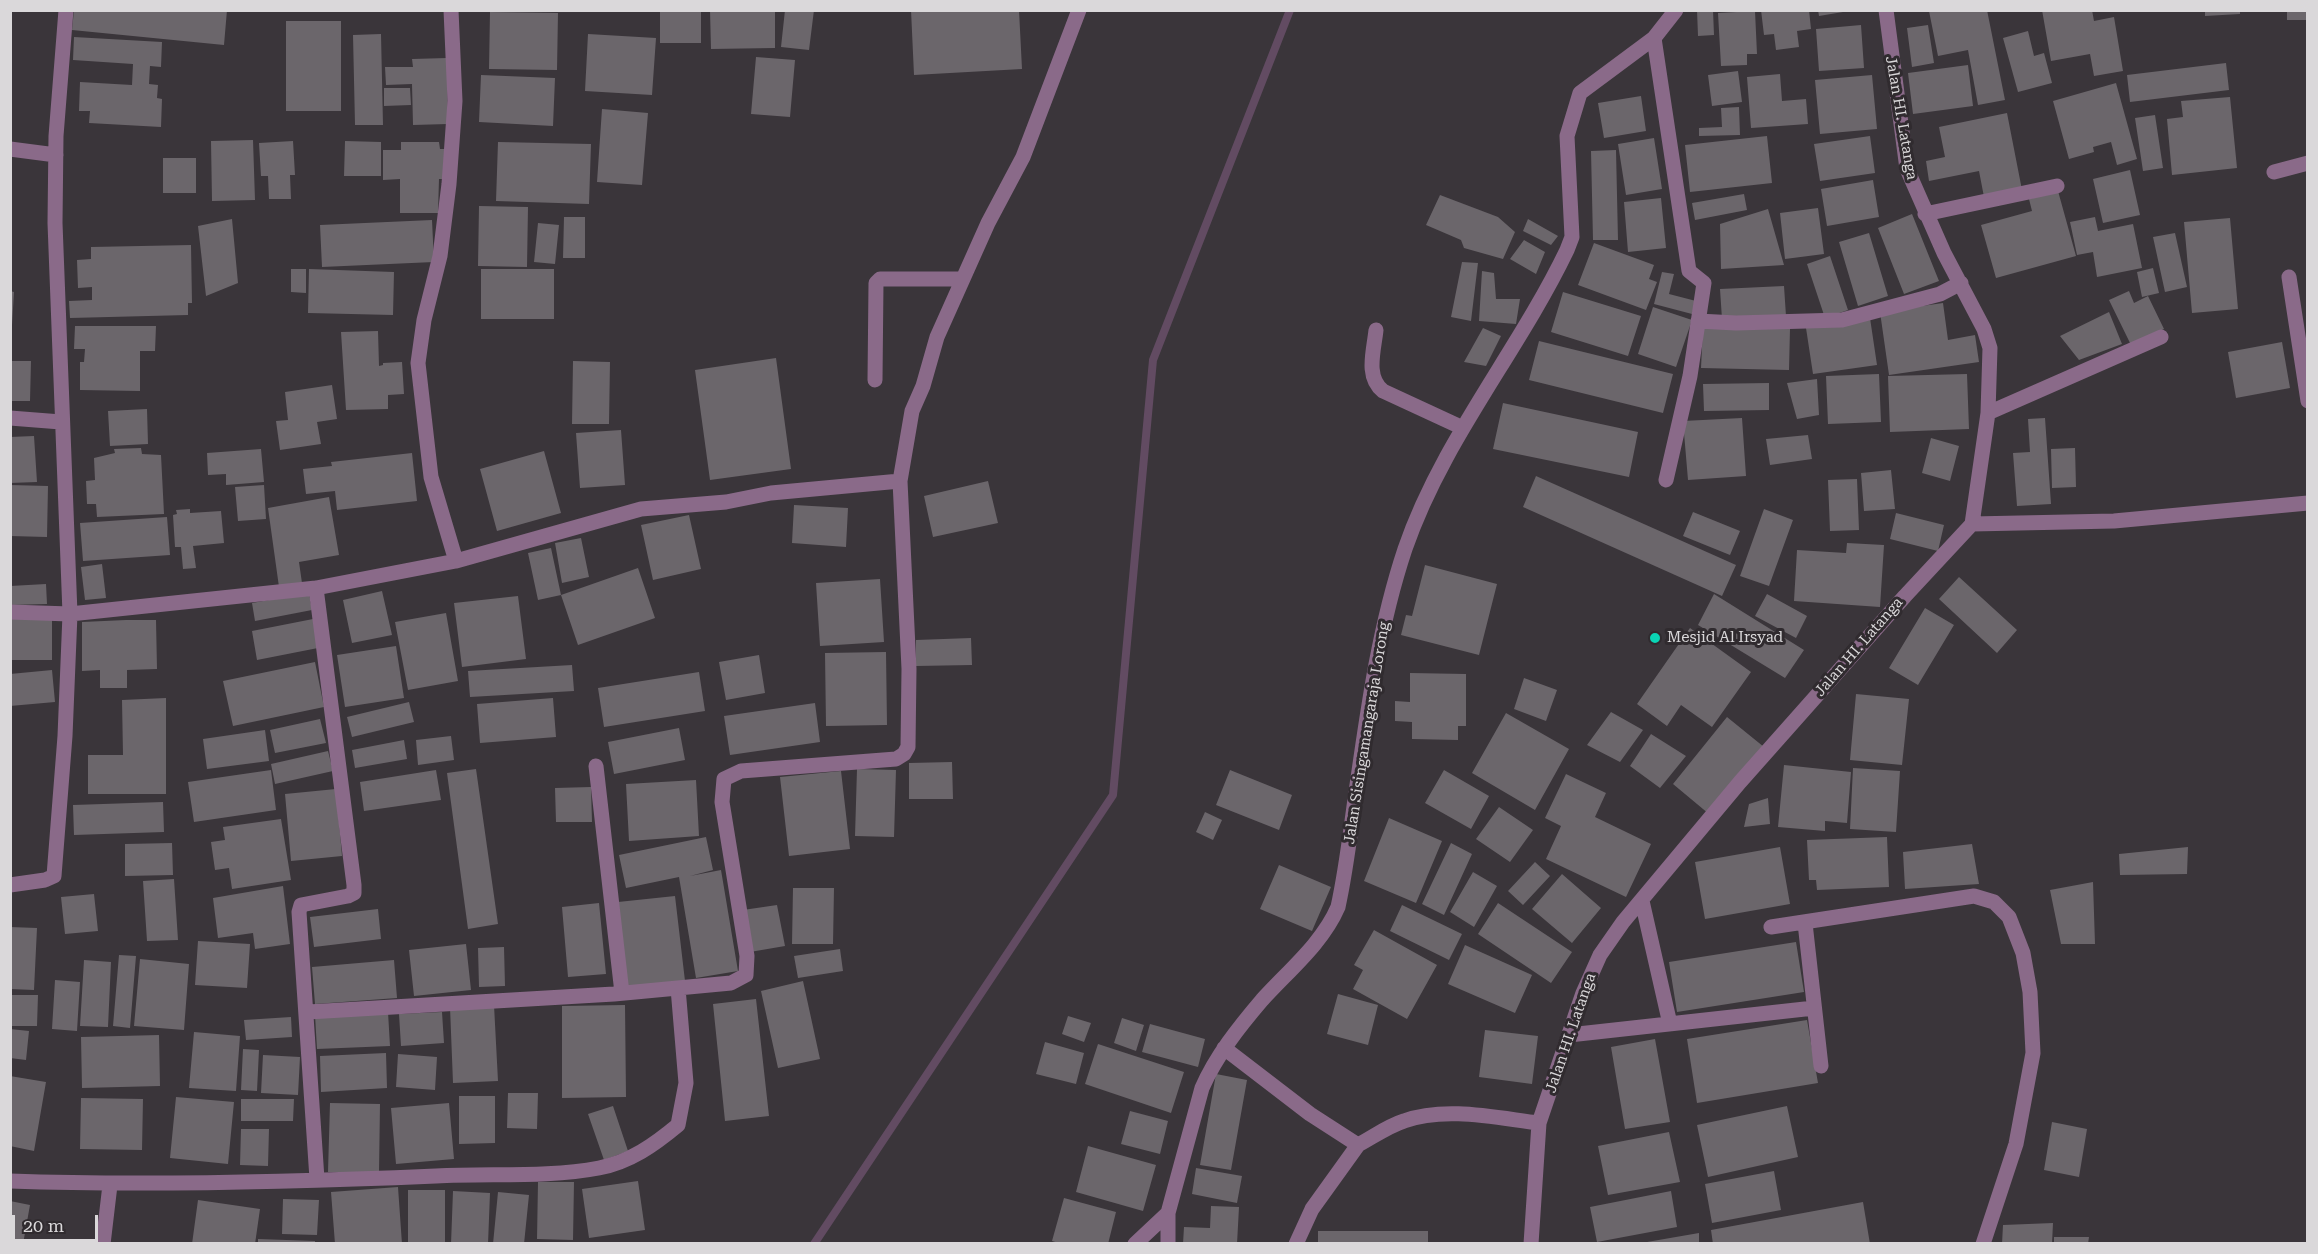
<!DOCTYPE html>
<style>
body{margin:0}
#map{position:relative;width:2318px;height:1254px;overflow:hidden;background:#3a353a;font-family:"Roboto Serif",serif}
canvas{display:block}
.frame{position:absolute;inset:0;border:12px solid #dad8da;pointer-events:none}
.scale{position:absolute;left:12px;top:1215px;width:86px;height:27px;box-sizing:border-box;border:3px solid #dad8da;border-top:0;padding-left:8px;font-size:18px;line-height:21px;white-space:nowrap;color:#dad8da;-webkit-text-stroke:4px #302b2f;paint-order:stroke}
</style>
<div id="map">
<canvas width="2318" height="1254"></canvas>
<div class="frame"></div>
<div class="scale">20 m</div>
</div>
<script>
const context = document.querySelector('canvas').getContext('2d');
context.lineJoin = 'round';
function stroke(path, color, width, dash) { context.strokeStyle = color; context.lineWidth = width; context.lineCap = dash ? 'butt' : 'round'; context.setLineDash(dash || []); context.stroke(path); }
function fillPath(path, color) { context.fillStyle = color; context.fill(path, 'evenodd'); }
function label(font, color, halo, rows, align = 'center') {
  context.font = font + ' "Roboto Serif",serif'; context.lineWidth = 6; context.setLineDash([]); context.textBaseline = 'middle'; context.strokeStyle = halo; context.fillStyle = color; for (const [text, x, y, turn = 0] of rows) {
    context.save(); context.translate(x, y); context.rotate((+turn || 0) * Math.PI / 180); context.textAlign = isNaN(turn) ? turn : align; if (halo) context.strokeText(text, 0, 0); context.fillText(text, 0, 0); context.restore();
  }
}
stroke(new Path2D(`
 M814 1244 1113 795 1153 360 1290 10`), '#624b62', 8);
fillPath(new Path2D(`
 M74 10H227L224 45 72 30Z
 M660 10H701V43H660Z
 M710 10H775V48L711 49Z
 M785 10H814L809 50 781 47Z
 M911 10H1019L1022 69 914 75Z
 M1697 10H1713L1714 35 1698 36Z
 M1761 10H1809L1811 29 1797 31 1799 47 1776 50 1774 34 1764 35Z
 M1818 10H1843V12L1819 16Z
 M1987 10 2005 100 1978 105 1968 50 1938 56 1929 11Z
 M2042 10H2092L2094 21 2114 17 2123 71 2094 76 2090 54 2051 61Z
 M2205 10H2240V14L2205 16Z
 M2287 10H2308V20H2287Z
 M1755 11 1757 54H1747V65L1721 66 1718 13Z
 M490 12 558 13 557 70 489 69Z
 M286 21H341V111H286Z
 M1861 25 1864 68 1819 71 1816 29Z
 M1928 25 1934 63 1912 67 1907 28Z
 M2028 31 2034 56 2044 53 2052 83 2018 92 2003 38Z
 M381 34 383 125H355L353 35Z
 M588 34 656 38 652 95 585 91Z
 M74 37 162 42 161 67 150 66 149 84 158 85 157 98 162 99 161 127 89 123 90 111H79L80 82 132 85 133 64 73 60Z
 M756 57 795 60 790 117 751 114Z
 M447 58 448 124 413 125 412 84 386 85 385 67H413L412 59Z
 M2226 63 2229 90 2130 102 2127 75Z
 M1968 65 1973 106 1913 114 1908 73Z
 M1738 71 1742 102 1712 106 1708 75Z
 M1780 74 1782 101 1806 99 1808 124 1751 128 1747 77Z
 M481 75 555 78 553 126 479 122Z
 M1872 75 1877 129 1820 134 1815 80Z
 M2116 83 2137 159 2117 165 2111 142 2093 147 2094 152 2069 159 2053 101Z
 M384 88H410L411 105 384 106Z
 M1641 96 1646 131 1604 138 1598 103Z
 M2230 97 2237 168 2172 175 2167 119 2183 117 2181 101Z
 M1739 107 1740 135 1699 136V128L1722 127 1721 108Z
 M602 109 648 113 642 185 597 182Z
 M2007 113 2022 190 1984 197 1979 171 1929 181 1926 161 1945 157 1939 127Z
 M2155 115 2163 168 2143 171 2135 118Z
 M1767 136 1772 183 1690 192 1685 145Z
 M1870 136 1875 173 1820 181 1814 144Z
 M1654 138 1662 189 1626 195 1618 144Z
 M253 140 255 200 212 201 211 141Z
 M293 141 295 175H290L291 199H269L268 176H261L259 143Z
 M345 141 381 142V176H344Z
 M401 142H439L440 149H445V179H439L438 213H400V179L383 180V150H401Z
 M498 142 591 144 589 204 496 201Z
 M1616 150 1618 240H1593L1591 151Z
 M163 158H196V193H163Z
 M2130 170 2140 215 2103 223 2093 179Z
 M1873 180 1879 217 1827 226 1821 189Z
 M2058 191 2076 256 1996 278 1981 225 2032 211 2029 199Z
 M1744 194 1747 210 1695 220 1692 203Z
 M1440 195 1498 217 1515 232 1503 259 1464 248 1461 240 1426 225Z
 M1661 198 1666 248 1628 252 1624 202Z
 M479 206 528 207 527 267 478 266Z
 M1818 208 1824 254 1785 259 1780 213Z
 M1768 209 1784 265 1721 269 1720 224Z
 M1912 214 1939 281 1904 294 1878 228Z
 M564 217H585V258H563Z
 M2095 217 2098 231 2133 224 2142 268 2097 277 2093 252 2077 255 2070 222Z
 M2230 218 2238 309 2192 313 2184 222Z
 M232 219 238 283 206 296 198 226Z
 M1528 219 1558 236 1551 245 1523 231Z
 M432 220 434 262 322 267 320 225Z
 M538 223 559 225 555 264 534 262Z
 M1869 233 1888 296 1858 306 1839 242Z
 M2175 233 2187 287 2165 292 2153 237Z
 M1524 240 1545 252 1536 274 1510 259Z
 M1594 243 1654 265 1649 279 1657 282 1646 310 1578 285Z
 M191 245 192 303H188V315L70 318 69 301 92 300V287L78 288 77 260 91 259V247Z
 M1830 256 1848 310 1825 318 1807 264Z
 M1462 262 1478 263 1471 321 1451 317Z
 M2153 268 2159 293 2142 297 2137 272Z
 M291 269H306V293L291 292Z
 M309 269 394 272 393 315 308 313Z
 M481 269H554V319H481Z
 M1482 271 1494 273 1496 299H1520L1516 324 1479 321Z
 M1662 272 1674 274 1669 294 1696 301 1692 314 1654 304Z
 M1784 286 1786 316 1722 319 1720 289Z
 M10 291 14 292 12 325H10Z
 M2129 291 2134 303 2148 296 2164 329 2131 345 2109 300Z
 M1563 292 1641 316 1628 356 1551 332Z
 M1943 303 1948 340 1975 335 1979 362 1889 375 1880 312Z
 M1653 307 1692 320 1676 367 1638 354Z
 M2109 312 2122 344 2079 360 2060 336Z
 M1870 318 1877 365 1813 374 1806 328Z
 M75 326H156L155 351H140V391L80 390V362H84L85 349H74Z
 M1703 326 1790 329 1789 370 1701 368Z
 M1483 328 1501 336 1486 366 1464 362Z
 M378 331 379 366 383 365V363L402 362 404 394 388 395V409L346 410 341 332Z
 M1539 341 1673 374 1663 413 1529 380Z
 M2282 342 2290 388 2236 398 2228 352Z
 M776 358 791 469 710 480 695 370Z
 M10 361H31L30 401H10Z
 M573 361 610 362 609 424H572Z
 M1879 374 1881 422 1828 424 1826 376Z
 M1967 374 1969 429 1890 432 1888 376Z
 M1817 379 1819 415 1797 419 1787 383Z
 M1769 383V410L1704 411 1703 384Z
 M332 385 337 419 317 422 321 444 280 450 276 421 288 420 285 392Z
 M1503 403 1638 432 1629 477 1493 449Z
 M147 409 148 444 110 446 108 411Z
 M1742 418 1746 476 1688 480 1683 421Z
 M2045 418 2051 504 2017 506 2013 453 2030 452 2028 419Z
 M621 430 625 485 580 488 576 433Z
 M1808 435 1812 459 1770 465 1766 439Z
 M34 436 37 482 10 483V437Z
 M1931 438 1959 446 1950 481 1922 473Z
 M141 448 142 454 161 455 164 514 97 517 96 504H87L86 481 95 480 94 458 115 453 114 449Z
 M2075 448 2076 487 2052 488 2051 449Z
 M261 449 264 482 226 485V474L208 475 207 453Z
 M544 451 561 513 497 531 480 469Z
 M412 453 417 501 337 510 335 491 306 494 303 469 332 466 331 462Z
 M1891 470 1895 509 1864 511 1861 473Z
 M1536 476 1736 565 1722 596 1523 507Z
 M1857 479 1859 530 1830 531 1828 480Z
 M988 481 998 523 933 537 924 496Z
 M10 485 48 486 47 537 10 536Z
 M264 485 266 519 238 521 235 487Z
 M329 497 339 555 299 562 302 583 279 587 268 508Z
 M794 505 848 508 846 547 792 543Z
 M190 509V513L221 511 224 543 193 546 196 568 183 569 181 547H175L173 515 177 514 176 510Z
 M1764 509 1793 520 1769 586 1740 576Z
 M1693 512 1740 531 1730 555 1683 536Z
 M1896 513 1944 525 1938 551 1890 539Z
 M689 515 701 569 653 580 641 525Z
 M167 517 170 555 83 561 80 523Z
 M581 538 589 577 562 583 555 543Z
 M1847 543 1884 545 1880 607 1794 601 1797 550 1846 553Z
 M551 548 561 595 638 568 655 618 578 645 561 595 538 600 528 553Z
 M102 564 106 598 85 600 81 567Z
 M1425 565 1497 584 1479 655 1401 635 1406 615 1412 616Z
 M1959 577 2017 630 1997 653 1939 599Z
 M880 579 884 642 820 646 816 583Z
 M46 584 47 604 10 605V586Z
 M382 591 392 635 352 643 343 600Z
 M309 593 312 610 255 621 252 603Z
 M1714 594 1804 650 1785 678 1698 625Z
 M1767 594 1807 616 1796 638 1755 616Z
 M518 596 526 659 462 667 454 603Z
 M1925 608 1954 625 1918 685 1889 668Z
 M446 613 458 681 408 690 395 622Z
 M10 617H52V660H10Z
 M313 619 318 648 257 660 252 631Z
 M126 620H156L157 669 127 670V688H100V670L82 671V622Z
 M1690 628 1751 672 1712 727 1681 705 1667 726 1637 704Z
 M971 638 972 665 916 666V640Z
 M396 646 404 698 345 707 337 655Z
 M886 652 887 725 826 726 825 653Z
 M759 655 765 693 726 700 719 662Z
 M315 662 324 707 233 726 223 681Z
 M572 665 574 691 470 697 468 671Z
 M52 670 55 702 10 706V674Z
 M699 672 705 711 604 727 598 688Z
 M1410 673 1466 674V726H1458V740L1412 739V722L1395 721V701L1410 702Z
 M1524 678 1557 690 1546 721 1514 709Z
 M1856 694 1909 699 1902 765 1850 760Z
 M166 698V794H88V755H123L122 700Z
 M553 698 556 737 480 743 477 704Z
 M409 702 414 722 352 737 347 717Z
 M815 703 820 742 730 755 724 716Z
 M1611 712 1643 730 1620 762 1587 745Z
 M1506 713 1569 749 1535 810 1472 773Z
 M1727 717 1764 747 1709 814 1673 784Z
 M320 719 326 743 275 753 270 730Z
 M679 728 685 760 614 774 608 742Z
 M265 730 269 761 207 769 203 739Z
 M1651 734 1686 756 1660 788 1630 766Z
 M451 736 454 760 418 765 416 740Z
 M404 740 407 759 355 768 352 750Z
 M328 751 333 771 275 784 271 764Z
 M952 762 953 799H909V763Z
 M1784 765 1851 772 1847 823 1825 821V831L1778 827Z
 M1853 768 1900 771 1896 832 1850 829Z
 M476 769 498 924 468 929 447 773Z
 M857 769 896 770 894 837 855 836Z
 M271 770 276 810 194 822 188 782Z
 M436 770 441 800 364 811 360 782Z
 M1230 770 1292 795 1279 830 1216 805Z
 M1444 770 1489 796 1471 829 1425 803Z
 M841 771 850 849 789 856 780 777Z
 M1566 774 1606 793 1595 817 1651 844 1626 897 1546 859 1561 826 1545 818Z
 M696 780 699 836 629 841 626 784Z
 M591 787 592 822H556L555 788Z
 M336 789 342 856 291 861 285 794Z
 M1768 798 1770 824 1744 827 1749 804Z
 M163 802 164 832 74 835 73 805Z
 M1499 807 1533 830 1510 862 1476 839Z
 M1205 812 1222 820 1213 840 1196 832Z
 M1389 818 1442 841 1416 903 1364 881Z
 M281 819 291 880 232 889 229 868 215 870 211 842 225 840 223 827Z
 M706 837 713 870 690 876 721 870 738 971 696 978 679 877 626 888 619 855Z
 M1887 837 1889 887 1817 890 1816 880H1809L1807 840Z
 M172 843 173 875 125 876V844Z
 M1451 843 1472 854 1444 915 1422 904Z
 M1972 844 1979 884 1905 889 1903 852Z
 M1780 847 1790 904 1705 919 1695 862Z
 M2188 847 2187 874 2120 875 2119 854Z
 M1535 862 1550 876 1523 905 1508 891Z
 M1279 865 1331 887 1312 931 1260 909Z
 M1473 872 1497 886 1474 927 1450 912Z
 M1562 874 1601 908 1572 943 1532 909Z
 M174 879 178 940 147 941 143 881Z
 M2093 882 2095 944H2061L2050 890Z
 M283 886 290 944 255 949 253 933 218 938 213 898Z
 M793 888H834L833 944H792Z
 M94 894 98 931 65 934 61 897Z
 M675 896 685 981 628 988 618 902Z
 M599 903 606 974 568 977 562 907Z
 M1498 903 1572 952 1551 983 1478 934Z
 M777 905 785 946 750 952 743 910Z
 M1402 905 1462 934 1449 960 1390 931Z
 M378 909 381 939 314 947 310 917Z
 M10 927 37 928 34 990 10 989Z
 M1374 930 1437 965 1407 1019 1353 989 1363 970 1354 965Z
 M198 941 250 944 247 988 195 985Z
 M1796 942 1804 992 1677 1012 1669 962Z
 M466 944 471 990 414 996 409 950Z
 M1465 945 1532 975 1515 1013 1448 984Z
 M504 947 505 986 479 987 478 948Z
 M840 949 843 971 798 978 794 956Z
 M119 955 136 956 130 1028 113 1026Z
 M140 959 189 964 184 1030 134 1026Z
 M84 960 111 962 108 1027 80 1026Z
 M394 960 397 998 315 1004 312 967Z
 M55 980 80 982 77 1031 52 1029Z
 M803 981 820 1059 778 1068 761 991Z
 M1338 994 1378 1005 1368 1045 1327 1034Z
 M10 995H38L37 1026H10Z
 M756 999 769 1116 725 1121 713 1004Z
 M494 1005 498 1081 453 1083 450 1007Z
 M625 1005 626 1097 562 1098V1006Z
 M388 1012 390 1046 317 1049 315 1015Z
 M442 1012 444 1043 401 1046 399 1014Z
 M1068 1016 1091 1023 1084 1042 1062 1034Z
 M291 1017 292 1037 246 1040 244 1020Z
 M1122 1018 1144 1025 1136 1051 1114 1043Z
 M1807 1020 1818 1083 1697 1103 1687 1039Z
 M1150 1024 1205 1039 1198 1067 1142 1052Z
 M10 1029 29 1031 26 1060 10 1058Z
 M1485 1030 1538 1036 1532 1084 1479 1077Z
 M194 1032 240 1036 236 1091 189 1088Z
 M159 1035 160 1086 82 1088 81 1037Z
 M1655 1039 1670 1122 1625 1129 1611 1047Z
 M1045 1042 1084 1053 1076 1084 1036 1074Z
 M1098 1044 1184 1072 1171 1113 1085 1084Z
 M243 1049 259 1050 257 1091 241 1090Z
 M386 1053 387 1088 321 1092 320 1056Z
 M398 1054 437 1057 435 1090 396 1087Z
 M263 1055 300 1057 298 1095 261 1093Z
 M1216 1074 1247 1080 1231 1170 1200 1165Z
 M10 1076 46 1082 34 1151 10 1146Z
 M508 1093H538L537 1129 507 1128Z
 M459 1096H495V1143L459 1144Z
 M176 1097 234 1102 228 1164 170 1158Z
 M81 1098 143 1099 142 1150 80 1149Z
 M241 1099H294L293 1121H241Z
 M330 1103 380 1104 379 1173 328 1172Z
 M449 1103 454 1159 396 1164 391 1108Z
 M613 1106 628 1151 604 1160 588 1114Z
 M1787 1106 1798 1157 1708 1177 1697 1125Z
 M1130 1111 1168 1121 1160 1154 1121 1144Z
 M2052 1122 2087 1129 2079 1177 2044 1170Z
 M241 1129H269L268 1166 240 1165Z
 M1669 1132 1680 1182 1608 1195 1598 1146Z
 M1088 1146 1156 1165 1143 1211 1076 1192Z
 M1196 1168 1242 1176 1237 1203 1192 1194Z
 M1774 1171 1781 1210 1712 1223 1705 1184Z
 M638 1181 645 1230 589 1238 582 1189Z
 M538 1182H574L573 1240 537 1239Z
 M398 1187 402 1244H335L331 1192Z
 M408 1190H445V1244H408Z
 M453 1191 490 1193 488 1244H451Z
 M1671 1191 1677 1227 1597 1242 1590 1207Z
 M498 1192 529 1195 524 1244H493Z
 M1064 1198 1116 1212 1108 1244H1062L1052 1241Z
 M283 1199 319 1200 317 1235 282 1234Z
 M198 1200 260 1209 255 1244H192Z
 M10 1201 30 1205 23 1244H10Z
 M1863 1202 1870 1244H1713L1711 1230Z
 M1211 1206 1239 1207 1237 1244H1183L1184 1227 1210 1228Z
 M2053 1223 2052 1244H2002L2003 1225Z
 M1318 1231H1428V1244H1318Z
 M1699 1233V1244H1647V1242Z
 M2054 1237H2089L2088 1244H2054Z
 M258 1239 315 1241V1244H258Z`), '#6b666b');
stroke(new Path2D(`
 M1654 38 1689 271 1704 283 1690 376 1666 480
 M10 149 56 155
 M2274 172 2308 163
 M1925 214 2057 186
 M2289 277 2308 401
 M1698 321 1736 323 1842 320 1940 294 1961 283
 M1376 330C1374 350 1365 377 1383 391L1463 428
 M875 380 876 283 880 279H962
 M1988 413 2161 337
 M10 418 61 422
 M1972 524 2114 521 2308 503
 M456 561 641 509 726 502 771 493 900 481
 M316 588 354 885V893L348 896 301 905 299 912 317 1179
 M10 612 70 614 316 588 456 561 431 477 418 363 424 320 440 256 449 184 455 101 451 10
 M596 766 622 993
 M10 885 45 880 54 876 65 736 70 614 55 223 56 136 66 10
 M1642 901 1670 1024
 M1805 923 1821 1066
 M1771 927 1974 896 1994 902 2009 917 2023 953 2030 992 2033 1053 2016 1144 1983 1244
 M308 1012 614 994 731 983 746 975 747 956 722 802 724 779 741 771 896 759 904 754 908 747 909 669 900 481 912 411 923 386 937 337 988 223 1023 157 1079 10
 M1569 1035 1814 1008
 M1224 1048 1310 1114 1358 1145C1373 1137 1388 1126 1404 1121 1445 1106 1497 1118 1539 1123
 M10 1181C152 1186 295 1182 436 1176 490 1173 547 1178 599 1168 630 1162 654 1145 678 1125L686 1083 678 988
 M103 1244 110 1185
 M1135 1244 1168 1213
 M1168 1244V1213L1202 1088C1216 1056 1239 1027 1262 1000 1288 971 1322 944 1338 907 1346 871 1350 835 1355 799 1367 715 1378 630 1405 549 1442 441 1518 352 1567 250L1572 237 1567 136 1580 93 1654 38 1676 10
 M1296 1244 1312 1209 1358 1145
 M1531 1244 1539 1123 1583 993 1600 955 1623 922 1740 782 1905 596 1972 524 1988 413 1990 348 1984 329 1944 253 1907 169 1886 10`), '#8a6a89', 15);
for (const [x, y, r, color] of [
 [1655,638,6,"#0ad5b5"]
]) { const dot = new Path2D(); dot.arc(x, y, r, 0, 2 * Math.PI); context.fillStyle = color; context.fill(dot); stroke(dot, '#302b2f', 2); }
label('15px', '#dad8da', '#302b2f', [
 ["Jalan HI. Latanga",1901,118,80],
 ["Jalan HI. Latanga",1859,647,-49],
 ["Jalan Sisingamangaraja Lorong",1367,733,-81],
 ["Jalan HI. Latanga",1571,1033,-71]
]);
label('15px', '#dad8da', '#302b2f', [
 ["Mesjid Al Irsyad",1667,638]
], 'left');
</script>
